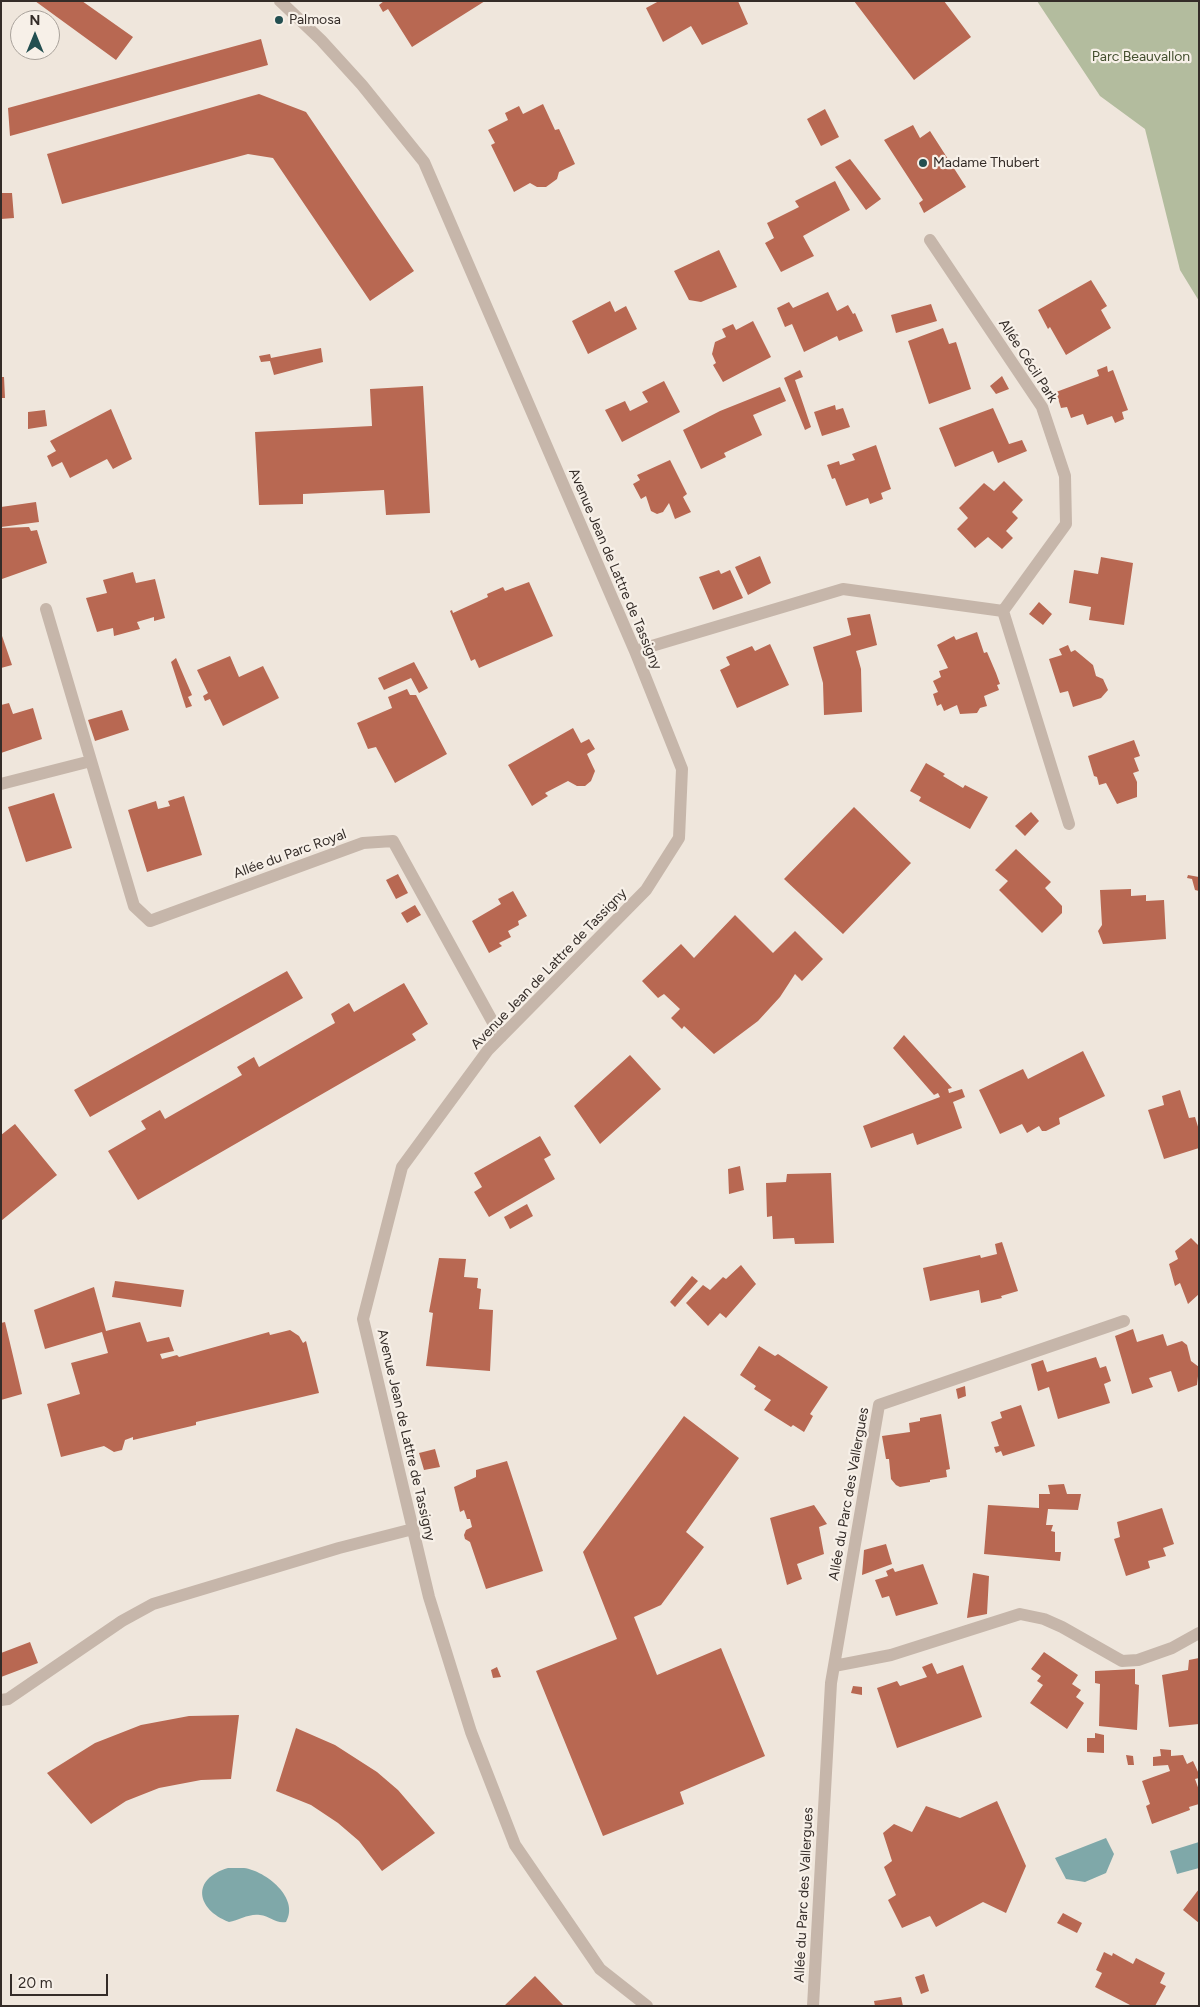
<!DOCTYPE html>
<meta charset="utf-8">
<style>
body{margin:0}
#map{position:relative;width:1200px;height:2007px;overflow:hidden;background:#efe6dc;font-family:Figtree,sans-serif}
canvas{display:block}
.frame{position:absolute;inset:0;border:2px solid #342c28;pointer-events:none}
.north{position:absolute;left:10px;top:10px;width:50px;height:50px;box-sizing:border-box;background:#f7f0e8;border:1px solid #a9a29b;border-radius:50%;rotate:0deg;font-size:14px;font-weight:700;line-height:20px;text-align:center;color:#342c28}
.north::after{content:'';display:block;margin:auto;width:18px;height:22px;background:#234f51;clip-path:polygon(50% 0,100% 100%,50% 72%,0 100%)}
.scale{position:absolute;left:10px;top:1974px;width:98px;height:22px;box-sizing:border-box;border:2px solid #342c28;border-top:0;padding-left:6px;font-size:15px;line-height:18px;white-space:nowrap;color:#342c28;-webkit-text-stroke:4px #f7f0e8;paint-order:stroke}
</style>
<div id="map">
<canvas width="1200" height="2007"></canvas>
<div class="frame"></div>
<div class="north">N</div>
<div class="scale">20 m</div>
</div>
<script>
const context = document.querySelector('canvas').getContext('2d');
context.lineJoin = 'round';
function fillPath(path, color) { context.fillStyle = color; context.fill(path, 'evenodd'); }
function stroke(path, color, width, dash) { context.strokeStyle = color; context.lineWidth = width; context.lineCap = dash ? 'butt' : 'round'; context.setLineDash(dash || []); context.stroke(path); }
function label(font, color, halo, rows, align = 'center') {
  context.font = font + ' Figtree,sans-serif'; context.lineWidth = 4.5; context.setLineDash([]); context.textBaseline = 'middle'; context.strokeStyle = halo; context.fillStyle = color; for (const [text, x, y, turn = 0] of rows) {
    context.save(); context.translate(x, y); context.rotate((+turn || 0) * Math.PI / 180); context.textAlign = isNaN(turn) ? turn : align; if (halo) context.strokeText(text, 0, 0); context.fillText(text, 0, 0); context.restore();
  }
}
fillPath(new Path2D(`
 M1037 1H1199V301L1180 270 1145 129 1100 96Z`), '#b3bc9e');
fillPath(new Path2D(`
 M1106 1838 1114 1854 1106 1873 1085 1882 1066 1879 1055 1858Z
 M1199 1842V1868L1177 1874 1170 1851Z
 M228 1868C234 1868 239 1868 244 1868 266 1871 300 1898 286 1922 276 1924 270 1916 260 1915 250 1913 239 1920 229 1922 196 1909 191 1879 228 1868Z`), '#7fa8a9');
fillPath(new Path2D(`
 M35 1H82L133 37 116 60Z
 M384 1H485L412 47 388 9 383 12 379 5Z
 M659 1H738L748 24 702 45 691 26 663 42 646 8Z
 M854 1H944L971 37 914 80Z
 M261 39 268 65 10 136 8 108Z
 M259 94 306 112 414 271 370 301 273 158 248 154 62 204 47 154Z
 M543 104 555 130 559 129 575 164 559 172 557 179 546 187H537L530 183 514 192 491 145 495 143 488 130 508 120 505 113 519 106 523 114Z
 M825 109 839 137 821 146 807 119Z
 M913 125 920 138 930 131 966 187 924 213 919 203 923 200 884 140Z
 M850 159 881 199 866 210 835 167Z
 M835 181 850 210 803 236 814 256 781 272 765 243 774 238 767 223 799 207 795 201Z
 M1 193H12L14 218 1 219Z
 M719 250 737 287 701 302 689 300 674 271Z
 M1091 280 1107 306 1101 310 1111 328 1066 355 1050 327 1048 329 1038 310Z
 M828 292 837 311 848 305 853 314 855 313 863 331 839 341 837 336 804 352 792 324 785 327 777 308 789 302 793 308Z
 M610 301 615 312 626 306 637 329 588 354 572 321Z
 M931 304 937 321 896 333 891 315Z
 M753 321 771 357 723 382 713 365 716 363 712 354 715 342 726 337 722 329 733 324 736 330Z
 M943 328 949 344 956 342 971 389 929 404 908 341Z
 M321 348 323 362 274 375 270 361 261 362 259 356 270 354 271 358Z
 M1107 366 1108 372 1113 370 1128 410 1122 412 1124 419 1115 423 1112 416 1087 425 1083 414 1071 418 1067 407 1061 408 1056 392 1099 376 1097 370Z
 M800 370 803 377 795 380 811 427 805 430 784 378Z
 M1002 376 1009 389 996 394 990 386Z
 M1 377H4L5 398H1Z
 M664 381 680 412 622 442 605 410 625 401 630 411 648 402 642 392Z
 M423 386 430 513 386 515 384 490 303 494V504L259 505 255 432 372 426 370 389Z
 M780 387 786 401 753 415 762 435 724 453 726 457 701 469 683 430 720 411Z
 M835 405 836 410 843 408 850 427 822 436 814 412Z
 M993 408 1009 444 1022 440 1027 451 998 463 993 451 955 467 939 428Z
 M111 409 132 459 113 469 107 459 70 478 62 462 52 467 47 456 56 451 50 441Z
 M45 410 47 426 28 429V412Z
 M876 445 891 489 881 493 883 499 870 504 868 498 846 506 835 478 832 479 827 465 839 461 840 465 855 460 852 454Z
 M670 460 687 494 683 497 691 512 675 519 669 503 663 512 657 514 651 511 646 496 641 499 633 484 640 480 637 475Z
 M1004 481 1023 500 1012 512 1018 518 1006 531 1013 538 1002 549 988 537 975 548 957 529 968 518 959 508 984 483 994 491Z
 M36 502 39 522 1 527V507Z
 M29 527 31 531 37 530 47 563 2 579 1 528Z
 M760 556 771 583 748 595 735 567Z
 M1101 557 1133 563 1124 625 1089 620 1091 607 1069 603 1074 570 1098 574Z
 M719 570 721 574 730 570 743 598 713 610 699 577Z
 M133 572 136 583 155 579 165 618 154 621V617L137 622 140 629 114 636 113 628 97 632 86 598 107 593 103 580Z
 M529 582 553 636 479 668 475 659 471 661 450 611 452 610 453 613 488 597 487 594 503 587 505 591Z
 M1039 602 1052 614 1043 625 1029 614Z
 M870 614 877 645 856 651 861 669 862 712 824 715 823 683 813 647 851 635 847 618Z
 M977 632 984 653 987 652 996 673 1000 684 997 685 999 690 984 696 987 706 980 708 977 713 960 714 957 705 944 711 941 704 937 706 933 694 938 692 933 681 941 677 939 671 948 668 937 645 954 636 956 640Z
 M1 633 12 665 1 668Z
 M770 644 789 685 737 708 720 670 730 665 726 657 752 646 755 651Z
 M1068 645 1071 652 1075 650 1093 665 1096 676 1103 679 1108 690 1101 698 1073 707 1068 691 1060 693 1049 659 1062 655 1059 649Z
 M230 656 239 677 263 666 279 698 223 726 210 699 205 701 203 696 208 693 197 670Z
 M176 658 192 695 188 697 192 706 186 708 171 662Z
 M414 662 428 688 419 693 411 678 384 690 378 678Z
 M407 689 410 695H416L447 754 395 783 376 747 368 749 357 723 392 708 388 697Z
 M9 703 13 714 33 708 42 739 1 753V705Z
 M122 710 129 730 95 741 88 720Z
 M573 728 581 743 589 739 595 749 587 754 595 771 591 781 585 786H577L568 781 545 793 548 796 532 806 508 765Z
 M1134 740 1140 756 1134 758 1139 771 1133 773 1137 782V797L1117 804 1106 783 1099 785 1097 777 1094 776 1088 756Z
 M926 763 945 774 943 776 963 788 965 785 988 797 970 829 919 801 921 797 910 791Z
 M54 793 72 848 26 862 8 807Z
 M184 796 202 855 147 872 128 810 156 801 158 809 170 806 168 801Z
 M854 807 911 863 843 934 784 879Z
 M1031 812 1039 821 1025 836 1015 826Z
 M1016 849 1051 882 1045 888 1062 906V913L1042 933 999 890 1008 881 995 870Z
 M398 874 408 893 396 899 386 880Z
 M1188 875 1199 877V891L1195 890 1192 879 1187 878Z
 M1131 889V896L1146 895V901L1164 900 1166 939 1103 944 1098 931 1102 925 1100 890Z
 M513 891 527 916 518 921 519 925 508 931 511 937 499 943 502 946 489 953 472 921 501 904 498 899Z
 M415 905 421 915 407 923 401 913Z
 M735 915 773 953 795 931 823 959 802 981 795 974 780 997 758 1021 714 1054 684 1026 682 1029 671 1018 680 1009 664 994 658 998 642 981 681 944 694 958Z
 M287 971 303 998 90 1117 74 1090Z
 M404 983 428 1024 412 1034 416 1040 138 1200 108 1151 146 1129 141 1121 160 1110 165 1119 242 1075 237 1067 254 1057 259 1067 335 1023 331 1014 349 1003 354 1012Z
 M904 1035 952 1088 948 1089 949 1093 962 1089 965 1097 953 1102 962 1128 917 1145 913 1133 871 1148 863 1126 940 1097 938 1093 934 1095 893 1048Z
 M1083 1051 1105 1096 1059 1118 1060 1124 1046 1131H1042L1039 1126 1027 1133 1022 1124 1000 1134 979 1090 1023 1069 1028 1079Z
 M630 1055 661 1089 600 1144 574 1106Z
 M1180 1090 1189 1118 1195 1117 1199 1130V1148L1164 1159 1148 1110 1164 1105 1162 1096Z
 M15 1124 57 1175 1 1221V1135Z
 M540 1136 551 1155 544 1159 555 1179 489 1217 474 1192 482 1187 474 1173Z
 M740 1166 744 1190 729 1194 728 1169Z
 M831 1173 834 1243 795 1244 794 1238 773 1239 772 1216 767 1217 766 1183 786 1182 787 1174Z
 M527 1204 533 1216 510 1229 504 1217Z
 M1191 1238 1199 1246V1294L1188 1304 1180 1283 1175 1286 1169 1264 1178 1259 1175 1251Z
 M1002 1242 1018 1291 1001 1296 1002 1298 981 1303 979 1290 930 1301 923 1268 980 1255 981 1258 997 1254 995 1244Z
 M439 1258 466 1259 464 1277 478 1278 477 1288 481 1289 479 1309 493 1310 490 1371 426 1366 433 1313 429 1312Z
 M741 1265 756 1284 726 1318 720 1313 708 1326 686 1303 703 1285 710 1290 723 1277 726 1279Z
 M692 1276 698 1281 675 1307 670 1302Z
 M115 1281 184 1290 181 1307 112 1297Z
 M94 1287 106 1331 140 1322 147 1342 169 1337 174 1351 160 1354 162 1359 177 1355 179 1357 269 1332 270 1335 290 1330 299 1336 303 1343 306 1341 319 1393 196 1422V1425L133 1440V1437L125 1440 122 1450 114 1452 104 1446 61 1457 47 1404 80 1394 71 1363 108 1353 102 1332 45 1349 34 1310Z
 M5 1322 22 1394 1 1400V1323Z
 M1133 1329 1137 1342 1163 1334 1167 1346 1182 1341 1187 1345 1191 1361 1199 1367 1197 1385 1178 1392 1171 1371 1149 1378 1153 1387 1132 1394 1115 1336Z
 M759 1346 775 1356 778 1354 828 1387 810 1414 813 1416 804 1432 793 1425 791 1427 764 1410 771 1400 754 1389 756 1386 740 1375Z
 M1096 1357 1100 1368 1106 1366 1111 1381 1104 1384 1110 1403 1058 1419 1049 1387 1038 1391 1031 1364 1043 1360 1047 1372Z
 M965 1386 966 1396 958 1399 956 1389Z
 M1021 1405 1035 1446 1003 1456 1001 1451 996 1453 994 1447 999 1446 991 1422 1002 1418 1000 1412Z
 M941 1414 950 1469 946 1470 947 1477 930 1480V1482L900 1487 896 1485 891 1479 889 1459H886L882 1436 910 1432 909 1423 920 1421V1418Z
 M684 1416 739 1458 686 1532 704 1547 661 1605 634 1617 657 1675 721 1648 765 1756 680 1792 684 1804 603 1836 536 1671 617 1639 583 1552Z
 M435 1449 440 1467 424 1470 419 1453Z
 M507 1461 543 1571 486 1589 470 1542 465 1539 464 1535 466 1530 472 1527 470 1519H467L464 1510 460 1512 454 1487 476 1477V1470Z
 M1064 1484 1067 1494H1081L1078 1510 1048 1509 1046 1525H1053L1051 1531 1055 1532V1552H1061L1060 1561 984 1554 988 1505 1039 1508V1494H1050L1048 1485Z
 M814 1505 827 1524 819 1527 824 1554 797 1564 802 1579 787 1585 770 1518Z
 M1162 1508 1174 1544 1163 1548 1166 1556 1148 1561 1150 1568 1126 1576 1114 1539 1120 1537 1117 1522Z
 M886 1544 892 1564 862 1575 864 1550Z
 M923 1564 938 1604 896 1616 889 1596 882 1598 875 1580 888 1576 886 1571 893 1568 895 1572Z
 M973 1573 989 1576 987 1614 967 1618Z
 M30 1642 38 1663 1 1677V1653Z
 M1044 1652 1078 1675 1072 1684 1081 1690 1076 1697 1084 1703 1067 1729 1030 1703 1043 1685 1037 1681 1041 1676 1031 1669Z
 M1199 1658V1724L1169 1727 1162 1675 1188 1670 1189 1660Z
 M932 1663 937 1674 963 1665 982 1717 897 1748 877 1688 897 1681 900 1686 927 1677 922 1667Z
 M497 1667 501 1677 493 1678 491 1670Z
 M1135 1669V1684L1139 1685 1137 1730 1099 1726 1100 1684 1095 1683V1671Z
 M853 1686 862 1687V1695L851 1693Z
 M239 1715 231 1779 201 1780 159 1788 126 1801 91 1824 47 1773 95 1743 141 1725 189 1716Z
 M296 1728 335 1745 377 1772 398 1790 435 1833 382 1871 359 1841 338 1823 311 1805 276 1791Z
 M1095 1733 1104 1735V1753L1087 1752V1738H1095Z
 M1160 1749 1171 1750V1756L1183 1755 1187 1764 1193 1761 1199 1774V1778L1195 1779 1199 1790V1804L1189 1807 1190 1810 1152 1824 1146 1806 1150 1804 1142 1781 1170 1771 1168 1765 1153 1766V1757L1161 1756Z
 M1126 1755 1133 1756 1134 1765H1128Z
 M997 1801 1026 1866 1006 1913 983 1902 936 1927 930 1916 902 1928 888 1900 896 1895 884 1867 892 1861 883 1833 894 1824 912 1832 926 1806 960 1818Z
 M1199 1889V1923L1183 1910Z
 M1063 1913 1082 1923 1077 1933 1057 1923Z
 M1104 1952 1112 1956 1113 1953 1133 1964 1136 1958 1165 1973 1160 1983 1166 1986 1155 2006H1132L1095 1987 1102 1973 1096 1970Z
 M924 1974 929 1991 921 1994 915 1977Z
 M535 1976 564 2006H504Z
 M901 1997 903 2006H875L874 2001Z`), '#b86852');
stroke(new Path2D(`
 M280 1 321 40 362 85 424 162 635 651 682 769 679 838 646 890 488 1050 402 1167 363 1319 429 1597 471 1732 515 1845 600 1969 647 2006
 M46 609 134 906 150 921 363 843 393 841 501 1037
 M1003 611 1069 824
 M635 651 843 589 1003 611 1066 524 1065 476 1042 407 930 240
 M1 784 91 761
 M834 1666 891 1655 1020 1614 1044 1619 1062 1627 1122 1661 1138 1660 1172 1648 1199 1633
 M1 1700 8 1699 122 1621 153 1604 339 1548 413 1529
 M813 2006 831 1683 879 1405 1124 1321`), '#c6b6aa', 12);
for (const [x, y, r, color] of [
 [279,20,5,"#234f51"],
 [923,163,5,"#234f51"]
]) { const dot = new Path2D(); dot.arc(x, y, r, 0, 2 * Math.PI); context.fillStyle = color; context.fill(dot); stroke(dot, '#f7f0e8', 2); }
label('14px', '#342c28', '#f7f0e8', [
 ["Palmosa",289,20],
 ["Madame Thubert",933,163]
], 'left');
label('14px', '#444f2f', '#f7f0e8', [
 ["Parc Beauvallon",1141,57]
]);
label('14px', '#342c28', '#f7f0e8', [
 ["Allée Cécil Park",1028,361,57],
 ["Avenue Jean de Lattre de Tassigny",615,569,67],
 ["Allée du Parc Royal",290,854,-20],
 ["Avenue Jean de Lattre de Tassigny",549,969,-46],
 ["Avenue Jean de Lattre de Tassigny",406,1435,77],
 ["Allée du Parc des Vallergues",849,1494,-80],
 ["Allée du Parc des Vallergues",804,1895,-87]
]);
</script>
